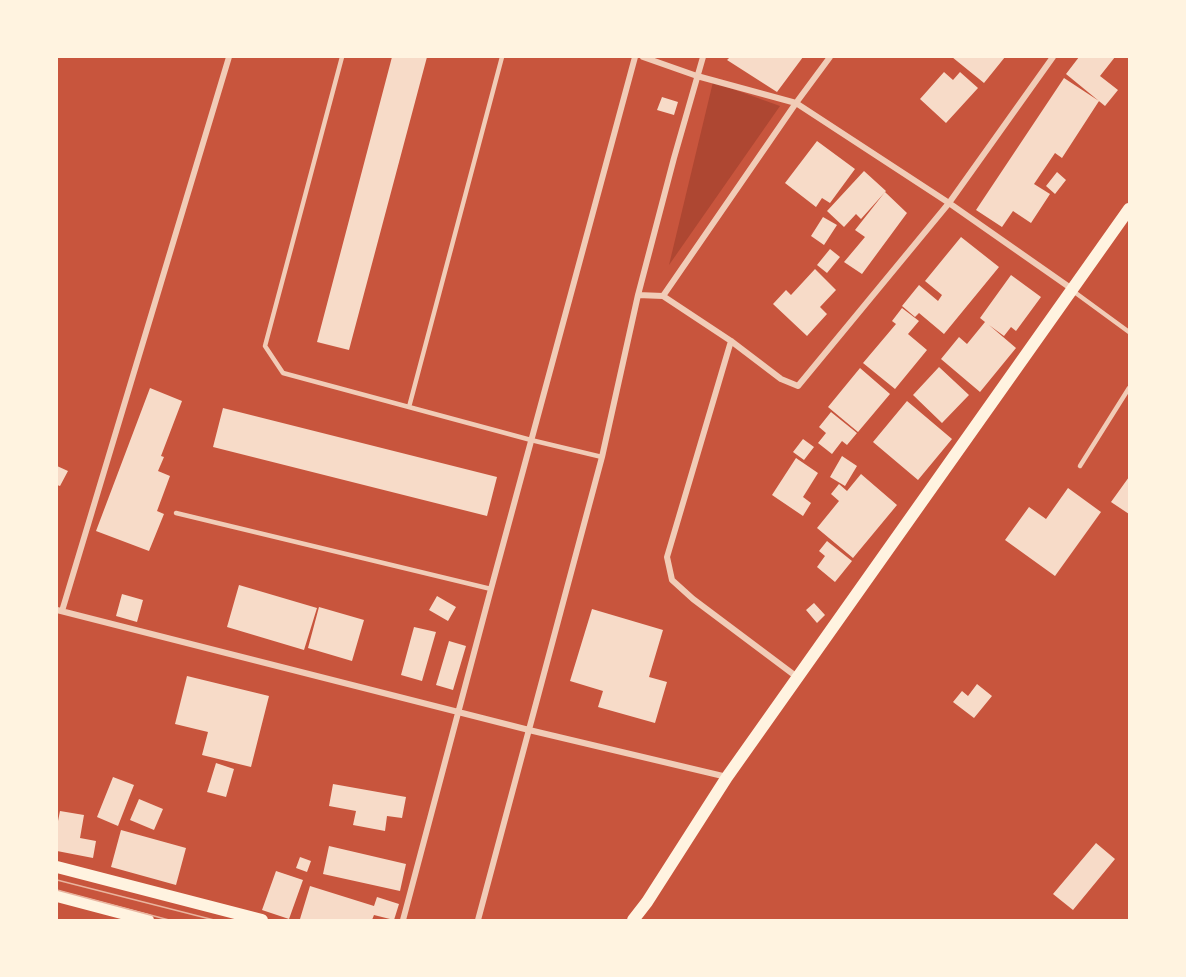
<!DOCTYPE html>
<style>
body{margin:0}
#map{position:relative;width:1186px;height:977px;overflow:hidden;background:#c8553d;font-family:Karla,sans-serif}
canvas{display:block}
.frame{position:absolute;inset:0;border:58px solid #fff3e0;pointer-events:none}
</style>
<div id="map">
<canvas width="1186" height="977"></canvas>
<div class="frame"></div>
</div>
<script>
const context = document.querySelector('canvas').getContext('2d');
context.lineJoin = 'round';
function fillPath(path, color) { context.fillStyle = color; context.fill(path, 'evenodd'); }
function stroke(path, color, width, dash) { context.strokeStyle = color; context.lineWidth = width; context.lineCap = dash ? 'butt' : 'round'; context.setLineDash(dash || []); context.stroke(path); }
fillPath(new Path2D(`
 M713 82 780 106 669 265Z`), '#ae4732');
fillPath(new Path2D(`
 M392 57H427L349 350 317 342Z
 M730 57H803L777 92 727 60Z
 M952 57H1005L984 83Z
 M1079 57H1115L1100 76 1118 90 1105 106 1066 74Z
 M944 72 953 80 960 72 978 88 946 123 920 99Z
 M1064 78 1099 101 1062 158 1055 153 1034 184 1050 194 1031 223 1013 211 1002 227 976 210Z
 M662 97 678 102 674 115 657 110Z
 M817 141 855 169 830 203 822 198 816 207 785 183Z
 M864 171 886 191 861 219 856 214 844 227 827 211Z
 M1057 172 1066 180 1055 194 1046 186Z
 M885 192 907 213 862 274 844 262 865 237 855 230Z
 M823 217 837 225 824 245 811 236Z
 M961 237 999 267 944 334 919 313 915 317 902 306 919 285 938 301 942 295 925 281Z
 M830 249 840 257 827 273 817 265Z
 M815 269 836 290 820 307 827 314 807 336 773 304 786 290 791 295Z
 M1011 275 1041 297 1016 331 1011 327 1004 336 989 325 1016 348 980 392 941 359 959 337 967 344 985 322 980 318Z
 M902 308 919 321 908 334 902 329 927 350 895 389 863 363 896 324 892 321Z
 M939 367 969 395 942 423 913 395Z
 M860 368 890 394 858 432 828 407Z
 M150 388 182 401 161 456 164 457 158 471 170 476 157 511 164 514 149 551 96 531Z
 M907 401 952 439 918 480 873 442Z
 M223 408 497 477 487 516 213 447Z
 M831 412 857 433 847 445 842 441 832 454 818 443 826 433 819 427Z
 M803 439 814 447 804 460 793 452Z
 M842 456 857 466 845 486 830 477Z
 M796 458 818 473 803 497 811 503 803 516 772 495Z
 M57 466 68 471 60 486 57 485Z
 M861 474 897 505 853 558 817 528 839 501 831 494 839 484 847 491Z
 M1129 477V514L1111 502Z
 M1068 488 1101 512 1055 576 1005 540 1029 507 1046 519Z
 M827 541 852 561 835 582 817 567 825 556 819 551Z
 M239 585 317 608 304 650 227 627Z
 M122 594 143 600 137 622 116 616Z
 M437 596 456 607 448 621 429 610Z
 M814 603 825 615 817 623 806 610Z
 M319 607 364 620 352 661 308 648Z
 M592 609 663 630 649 677 667 682 655 723 598 707 603 691 570 681Z
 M414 627 436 632 422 681 401 675Z
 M449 641 466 646 453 690 436 685Z
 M187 676 269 696 251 767 202 755 208 732 175 724Z
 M977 684 992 696 974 718 953 702 962 691 968 696Z
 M216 763 234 769 226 797 207 792Z
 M113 777 134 785 118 826 97 817Z
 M333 784 406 797 402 818 387 816 385 831 353 825 356 811 329 806Z
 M139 799 163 809 154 830 130 820Z
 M60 811 84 815 80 838 96 841 93 858 57 851V826Z
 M121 830 186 848 176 885 111 867Z
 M1096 843 1115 859 1073 910 1053 894Z
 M329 846 406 864 400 891 323 874Z
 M300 857 311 861 307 872 296 868Z
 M276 871 303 880 289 919 262 910Z
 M310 886 374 906 377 897 399 904 394 920 374 915 372 920H302L300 919Z`), '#f7dbc8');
stroke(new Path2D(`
 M342 57 265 346 283 373 531 440 602 457
 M1073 291 1129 332
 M409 407 502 57
 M1080 466 1129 388
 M176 513 491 589`), '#f1ccb7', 4.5);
stroke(new Path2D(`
 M643 57 697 76 796 103 949 203 1072 289
 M638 295 663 296 796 103 830 57
 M663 296 731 341 781 379 798 386 949 203 1053 57
 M731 341 667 557 672 580 693 599 797 677
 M57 610 529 730 727 777
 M62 611 229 57
 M403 920 491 589 635 57
 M478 920 602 457 638 295 674 158 703 57`), '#f1ccb7', 6);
stroke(new Path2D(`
 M57 867 262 920
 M57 896 148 920
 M633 920 647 902 727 777 1129 209`), '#fff3e0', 12);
stroke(new Path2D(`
 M57 880 214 920
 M57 890 169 920`), '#e9b49f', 1.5);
</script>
